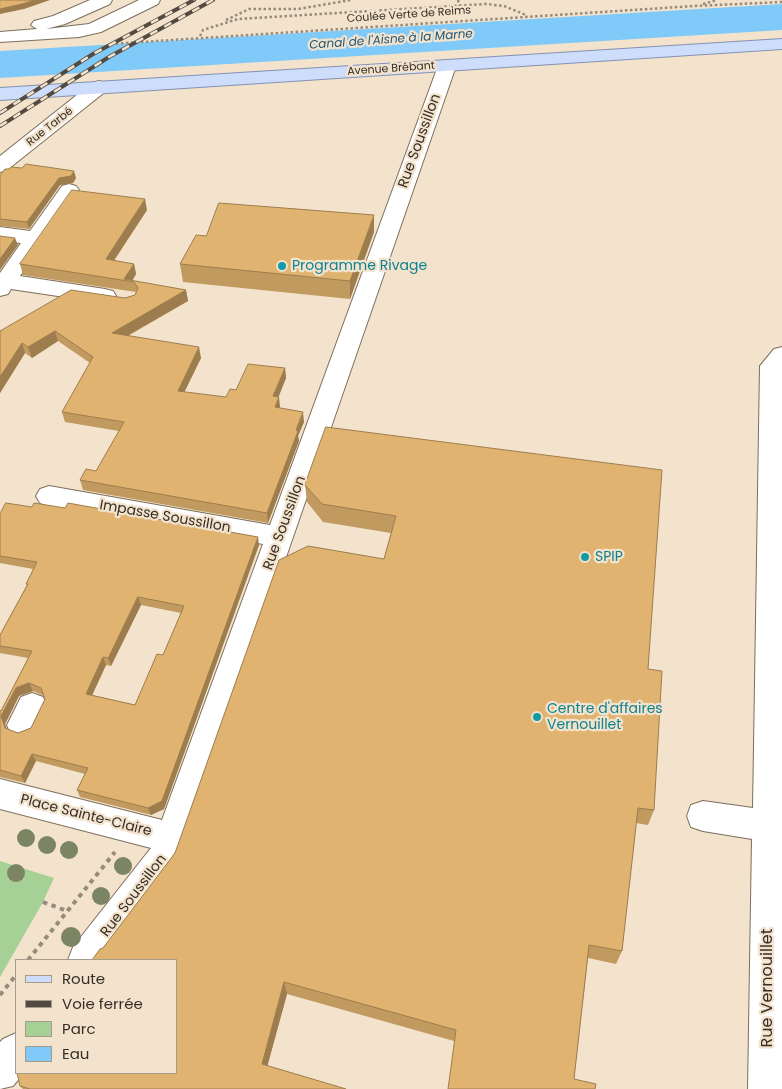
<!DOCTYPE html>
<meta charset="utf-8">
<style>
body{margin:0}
#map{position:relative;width:782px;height:1089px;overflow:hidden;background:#f3e3cd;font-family:Poppins,sans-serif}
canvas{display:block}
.legend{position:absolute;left:15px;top:959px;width:162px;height:115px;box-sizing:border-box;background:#f3e3cd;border:1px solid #a79b8a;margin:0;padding:6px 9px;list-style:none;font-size:15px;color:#342e26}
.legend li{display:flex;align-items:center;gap:10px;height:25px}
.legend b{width:25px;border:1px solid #a79b8a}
</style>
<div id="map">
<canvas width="782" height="1089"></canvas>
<ul class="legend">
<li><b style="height:6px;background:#cfddfc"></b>Route</li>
<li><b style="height:6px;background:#534b41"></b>Voie ferrée</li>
<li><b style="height:14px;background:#a5d096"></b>Parc</li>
<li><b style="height:14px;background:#7fcaf9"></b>Eau</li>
</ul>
</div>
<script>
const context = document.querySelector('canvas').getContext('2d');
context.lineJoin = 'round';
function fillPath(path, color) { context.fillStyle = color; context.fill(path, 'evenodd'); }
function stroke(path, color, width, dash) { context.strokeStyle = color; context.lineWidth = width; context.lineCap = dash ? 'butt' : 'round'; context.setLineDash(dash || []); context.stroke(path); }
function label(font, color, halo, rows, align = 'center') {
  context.font = font + ' Poppins,sans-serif'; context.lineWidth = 4.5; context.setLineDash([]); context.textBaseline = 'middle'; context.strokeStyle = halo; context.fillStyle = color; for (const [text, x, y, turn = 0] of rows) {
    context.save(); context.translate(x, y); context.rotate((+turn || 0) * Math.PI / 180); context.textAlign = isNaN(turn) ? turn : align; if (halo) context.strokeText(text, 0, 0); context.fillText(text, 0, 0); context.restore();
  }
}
fillPath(new Path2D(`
 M0 861 54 878 43 902 0 977Z`), '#a5d096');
fillPath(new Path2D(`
 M782 4V30L0 78V51Z`), '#7fcaf9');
const minor = new Path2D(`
 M90 0H112L110 4 65 24 46 29 89 24 139 0H160L158 4 101 32 79 37 0 42V32L37 29 31 25 34 21 53 16Z
 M447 61 453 62 456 66 183 855 178 866 108 960H68L73 947 151 848 0 809V779L162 820 263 544 49 506 40 503 36 496 40 489 49 486 270 525 438 66 441 62Z
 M99 81 106 83 108 87 106 91 7 170 0 172V156L92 83Z
 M69 184 76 186 79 190 20 276 105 289 113 291 116 296 113 301 105 303 11 289 8 294 0 296V273L21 243 0 241V227L30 231 62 186Z
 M782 347V1089H748L752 839 703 831 691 827 687 816 691 805 703 801 753 808 760 366 774 349Z
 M32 693 43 697 47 706 33 735 22 739 11 735 7 725 21 697Z
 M16 1033V1073H24L13 1086 0 1089V1042L3 1039Z`);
const major = new Path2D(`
 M782 39V49L0 100V88Z`);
stroke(minor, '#7c6e5b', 2);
stroke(major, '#8491b0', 2);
stroke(new Path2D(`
 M458 0 460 7
 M703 4 717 0
 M226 20 249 9H298L351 0
 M200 36 203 30 238 19 486 4 504 6 526 15
 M111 44 694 6 782 2`), '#968b7c', 2.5, [2.5, 2.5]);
stroke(new Path2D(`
 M43 902 67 911
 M28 960 115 852
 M0 995 16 975`), '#968b7c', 4, [4.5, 4.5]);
fillPath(minor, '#fff');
fillPath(major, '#cfddfc');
const rail = new Path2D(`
 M0 113 93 54 194 0
 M0 126 109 57 213 0`);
stroke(rail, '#534b41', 4);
stroke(rail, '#f3e3cd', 2.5, [8]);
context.fillStyle = '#7c8563';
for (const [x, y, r] of [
 [26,838,9],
 [47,845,9],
 [69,850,9],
 [123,866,9],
 [16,873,9],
 [101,896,9],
 [71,937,10]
]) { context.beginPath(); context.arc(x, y, r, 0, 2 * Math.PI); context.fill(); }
fillPath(new Path2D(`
 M0 175 76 178 73 183 60 185 29 229 0 226Z
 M147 210 114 261 134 264 136 274 132 281 186 290 188 301 128 336 201 358 184 392 226 397 236 390 285 368 286 378 278 397 280 408 304 422 298 436 299 441 268 523 83 490 80 480 96 471 119 431 65 422 62 412 90 363 58 341 32 358 25 353 0 393V331L125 298 135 295 136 292 23 275 20 264Z
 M374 215V232L350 299 183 282 180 264 206 236Z
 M326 427 648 669 654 810 648 825 636 823 622 951 616 964 588 958 574 1079 595 1089 454 1041 287 994 267 1066 346 1089H23L20 1086 103 948 175 853 384 559 391 533 323 522 307 502 305 485Z
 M0 514 259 545 164 809 151 815 80 797 77 790 85 774 36 761 25 783 0 777V710L1 711 28 658 0 653V635L27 585 26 584 33 569 0 563ZM141 605 181 613 163 655 135 705 92 695 106 665 111 666ZM33 691 44 696 45 699 31 728 18 733 7 729 5 724 19 696Z`), '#c19a60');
fillPath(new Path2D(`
 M35 0H50L24 9 0 14V9Z
 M74 171 76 178 73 183 60 185 29 229 27 222 59 178Z
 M145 199 147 210 108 269 106 259Z
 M374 215V232L350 299V281Z
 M15 238 18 245 0 270V259Z
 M134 264 136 274 132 281 124 279Z
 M186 290 188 301 114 343 112 333Z
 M55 331 58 341 32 358 28 347Z
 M22 343 25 353 0 393V377Z
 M199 347 201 358 180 401 178 391Z
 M285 368 286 378 275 406 273 396Z
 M279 397 280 407 276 417 275 407Z
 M303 412 304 422 298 436 299 441 268 523 267 513Z
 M258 537 259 545 164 809 151 815 148 808Z
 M138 597 141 605 111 666 108 658Z
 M103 657 106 665 89 702 86 694Z
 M29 683 33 691 19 696 5 724 9 736 5 728 1 716 16 688Z
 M32 754 36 761 25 783 21 776Z
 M284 982 287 994 265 1075 262 1064Z`), '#9d7d4e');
const building = new Path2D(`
 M0 0H35L22 4 0 9Z
 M26 164 74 171 71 176 59 178 27 222 0 219V175L5 169H9L11 167 22 168Z
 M72 190 145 199 106 259 134 264 124 279 186 290 112 333 199 347 178 391 226 397 230 389 236 390 248 364 285 368 273 396 279 397 275 407 303 412 296 430 298 431 267 513 80 480 86 469 96 471 124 422 62 412 93 357 55 331 28 347 22 343 0 377V331L71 290 125 298 135 295 138 288 134 282 20 264Z
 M219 203 374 215 350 281 180 264 196 235 206 236Z
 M0 236 15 238 0 259Z
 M326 427 662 470 648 669 662 671 654 810 638 808 622 951 589 945 574 1079 596 1084 595 1089H448L456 1030 284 982 262 1064 346 1089H30L20 1086 17 1073H176V960H92L100 949 103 948 175 853 279 560 308 546 384 559 396 516 322 504 305 485Z
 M6 503 32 507 34 503 65 508 68 503 258 537 162 801 148 808 77 790 88 768 32 754 21 776 0 770V710L1 711 32 651 0 646V635L28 584H26L37 562 0 556V514ZM138 597 184 606 163 655 157 654 135 705 86 694 103 657 108 658ZM29 683 41 688 45 699 31 728 18 733 5 728 1 716 16 688Z`);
fillPath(building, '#e0b370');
stroke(building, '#9d7d4e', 1);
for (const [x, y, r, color] of [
 [282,266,5,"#0f9aa8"],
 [585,557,5,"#0f9aa8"],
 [537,717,5,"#0f9aa8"]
]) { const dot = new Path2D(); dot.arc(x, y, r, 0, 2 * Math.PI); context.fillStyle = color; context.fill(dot); stroke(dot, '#f3e3cd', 2); }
label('11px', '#342e26', '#f3e3cd', [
 ["Coulée Verte de Reims",409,15,-4],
 ["Avenue Brébant",391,69,-4],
 ["Rue Tarbé",50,127,-38]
]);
label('italic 12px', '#205878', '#f3e3cd', [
 ["Canal de l'Aisne à la Marne",391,40,-4]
]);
label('14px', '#342e26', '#f3e3cd', [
 ["Rue Soussillon",420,141,-70],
 ["Impasse Soussillon",165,517,10],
 ["Rue Soussillon",285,523,-70],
 ["Place Sainte-Claire",86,816,14],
 ["Rue Soussillon",134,896,-53]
]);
label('14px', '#0d838f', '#f3e3cd', [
 ["Programme Rivage",292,266],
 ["SPIP",595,557],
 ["Centre d'affaires",547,709],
 ["Vernouillet",547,725]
], 'left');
label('16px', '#342e26', '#f3e3cd', [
 ["Rue Vernouillet",768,988,-90]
]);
</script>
